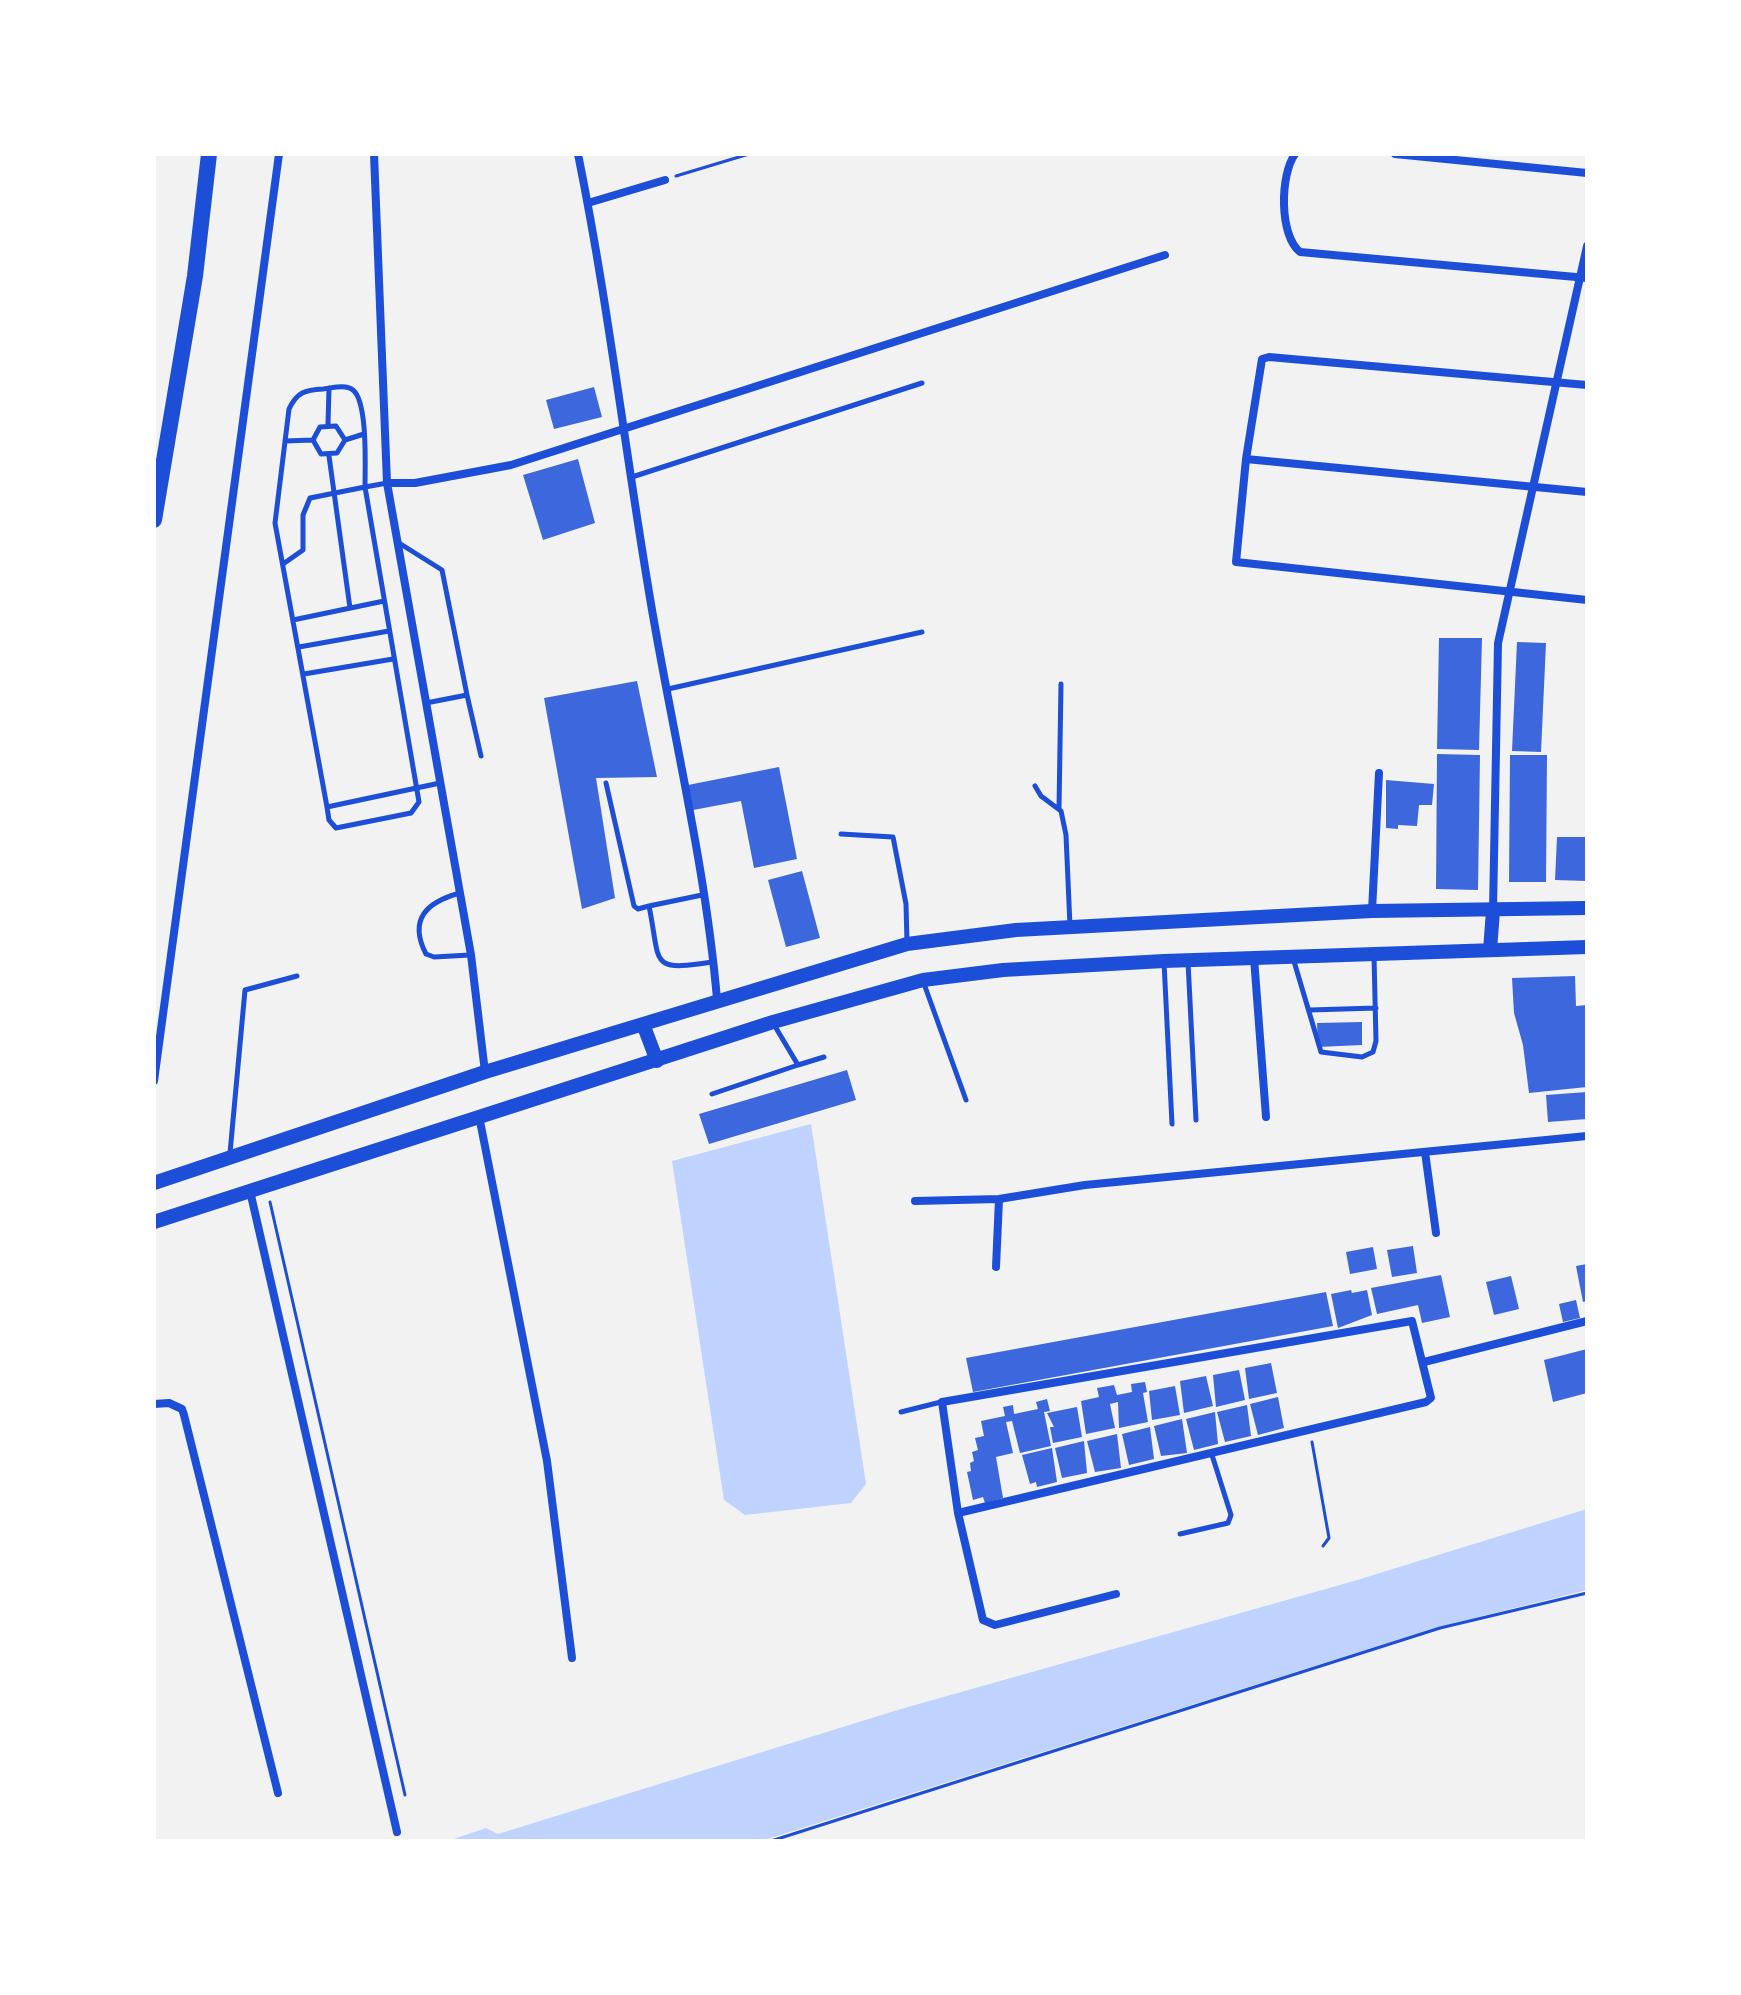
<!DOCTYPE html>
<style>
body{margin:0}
#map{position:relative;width:1741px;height:1995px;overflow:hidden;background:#f2f2f2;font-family:"Noto Serif",serif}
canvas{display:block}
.frame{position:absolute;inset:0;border:156px solid #fff;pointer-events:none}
</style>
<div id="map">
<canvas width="1741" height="1995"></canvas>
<div class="frame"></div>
</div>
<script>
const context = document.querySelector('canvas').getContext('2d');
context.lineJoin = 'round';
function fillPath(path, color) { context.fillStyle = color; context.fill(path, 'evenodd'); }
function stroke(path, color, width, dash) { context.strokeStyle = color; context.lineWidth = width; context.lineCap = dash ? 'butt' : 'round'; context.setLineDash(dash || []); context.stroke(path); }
fillPath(new Path2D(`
 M811 1124 866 1484 851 1503 745 1515 724 1500 672 1161Z
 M1587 1509V1590L1438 1627 761 1841H448L486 1828 498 1834 901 1709 1354 1581Z`), '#bfd3fe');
fillPath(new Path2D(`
 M594 387 602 417 554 429 546 400Z
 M578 459 595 523 543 540 523 475Z
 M1439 638H1482L1479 750 1437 749Z
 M1517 642 1546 643 1541 752 1512 751Z
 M637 681 657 777 596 778 615 898 582 909 544 698Z
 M1437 754 1480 755 1478 890 1436 889Z
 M1510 755H1547L1546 882H1509Z
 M779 767 797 859 754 868 741 801 693 810 688 785Z
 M1386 780 1434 784 1432 805H1419L1417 826 1398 825V829L1386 828Z
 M1557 837H1587V881L1555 880Z
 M802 871 820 938 786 947 768 880Z
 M1575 976 1576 1006 1587 1005V1087L1529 1093 1523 1045 1514 1013 1512 978Z
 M1362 1022V1045L1318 1047 1317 1023Z
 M847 1070 856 1100 709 1144 699 1114Z
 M1587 1092V1119L1548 1122 1546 1095Z
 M1413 1246 1417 1273 1392 1277 1387 1250Z
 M1373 1247 1377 1269 1350 1274 1346 1252Z
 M1587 1264V1301L1583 1302 1576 1266Z
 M1441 1275 1450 1317 1422 1323 1418 1305 1377 1314 1371 1288Z
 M1511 1276 1519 1309 1494 1315 1486 1282Z
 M1351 1290 1352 1293 1367 1290 1372 1315 1338 1328 1331 1294Z
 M1326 1292 1333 1326 973 1392 966 1358Z
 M1576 1300 1580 1318 1563 1322 1559 1304Z
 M1587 1349V1393L1553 1402 1544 1360Z
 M1271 1363 1277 1393 1249 1399 1245 1368Z
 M1239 1370 1245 1400 1216 1407 1213 1375Z
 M1206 1376 1213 1406 1184 1413 1180 1381Z
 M1145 1382 1147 1392 1143 1393 1148 1422 1119 1428 1118 1402 1110 1404 1115 1428 1086 1434 1081 1401 1099 1397 1097 1388 1114 1385 1117 1395 1132 1392 1131 1384Z
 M1175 1386 1180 1415 1152 1420 1149 1391Z
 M1278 1397 1284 1428 1258 1435 1250 1404Z
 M1047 1399 1050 1411 1044 1412 1051 1446 1020 1453 1012 1421 1006 1422 1013 1453 996 1457 1003 1498 985 1503 983 1497 973 1500 967 1472 971 1471 970 1463 974 1461 972 1452 978 1450 975 1438 984 1436 981 1421 1005 1416 1003 1407 1013 1405 1014 1414 1038 1409 1036 1402Z
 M1247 1405 1251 1436 1225 1442 1217 1412Z
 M1077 1407 1082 1437 1053 1443 1050 1427H1054L1047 1413Z
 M1215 1412 1218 1444 1194 1450 1186 1419Z
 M1182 1419 1187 1453 1161 1456 1154 1426Z
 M1150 1427 1154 1459 1129 1465 1122 1434Z
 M1117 1434 1121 1468 1095 1472 1087 1441Z
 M1084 1441 1087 1473 1062 1478 1055 1448Z
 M1052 1448 1057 1482 1037 1487 1036 1482 1030 1484 1022 1455Z`), '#3d67dc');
stroke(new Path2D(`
 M676 176 749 154
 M270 1202 405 1795
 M1312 1442 1329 1538 1323 1546
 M771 1841 1440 1628 1587 1593`), '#1d4ed8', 3);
stroke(new Path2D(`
 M328 424 329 388
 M345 440 336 426 320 427 313 440 321 454 337 453 345 440 364 434
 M285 441 313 440
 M329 456 350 608
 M632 477 922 383
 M387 483 365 487C365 468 368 402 353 390 346 384 332 388 323 389 305 390 297 392 289 409L275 523 327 807 440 783
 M399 543 442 570 467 695
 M283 564 303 550V515L310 498 365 487 419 802 411 813 336 828 329 820 327 807
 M293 620 384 601
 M299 647 389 631
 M304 674 393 659
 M668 689 922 632
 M426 703 467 695 481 756
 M606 783 634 906 638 909 649 906
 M1035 786 1041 796 1061 811 1066 835 1070 926
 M1059 808 1061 684
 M841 834 893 837 906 904 907 943
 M460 893C427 902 408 919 426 954L434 957 470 955
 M702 895 649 906C661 964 648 972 712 962
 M1293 958 1321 1052 1362 1057 1373 1052 1376 1041 1374 956
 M1164 962 1172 1124
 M1188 962 1196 1120
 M923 981 966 1100
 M1310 1010 1376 1008
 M773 1023 798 1065 824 1057
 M712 1094 798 1065
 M230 1153 245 990 297 976
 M901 1412 941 1402
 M1180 1534 1228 1523 1231 1515 1212 1455`), '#1d4ed8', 5);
stroke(new Path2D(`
 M374 154 387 483 471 955 485 1072
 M578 154C607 297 624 442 648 586 670 723 705 860 717 999
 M1295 154C1280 175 1279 235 1300 252L1587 278
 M1395 154 1587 173
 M588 203 665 180
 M1587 385 1269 357 1262 359 1246 459 1236 562 1587 600
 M1246 459 1587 492
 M387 483H415L511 465 1165 255
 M1372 911 1379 773
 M1493 911 1498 643 1587 246
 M1254 958 1266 1117
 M154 1081 279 154
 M479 1116 547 1461 572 1658
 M1425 1152 1436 1233
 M250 1191 397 1832
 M915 1201 999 1199 1085 1185 1587 1136
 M996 1267 999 1199
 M1424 1362 1587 1321
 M154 1404 169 1403 182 1409 184 1415 278 1793
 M958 1513 1426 1402 1431 1398 1412 1321 942 1402 958 1513 983 1620 995 1625 1116 1594`), '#1d4ed8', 8);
stroke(new Path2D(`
 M1490 950 1493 911
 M643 1024 657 1061
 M154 1183 485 1072 907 944 1016 930 1372 911 1587 908
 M154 1222 773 1022 923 980 1003 970 1164 961 1587 947`), '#1d4ed8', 14);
stroke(new Path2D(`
 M154 520 195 276 209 154`), '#1d4ed8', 16);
</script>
